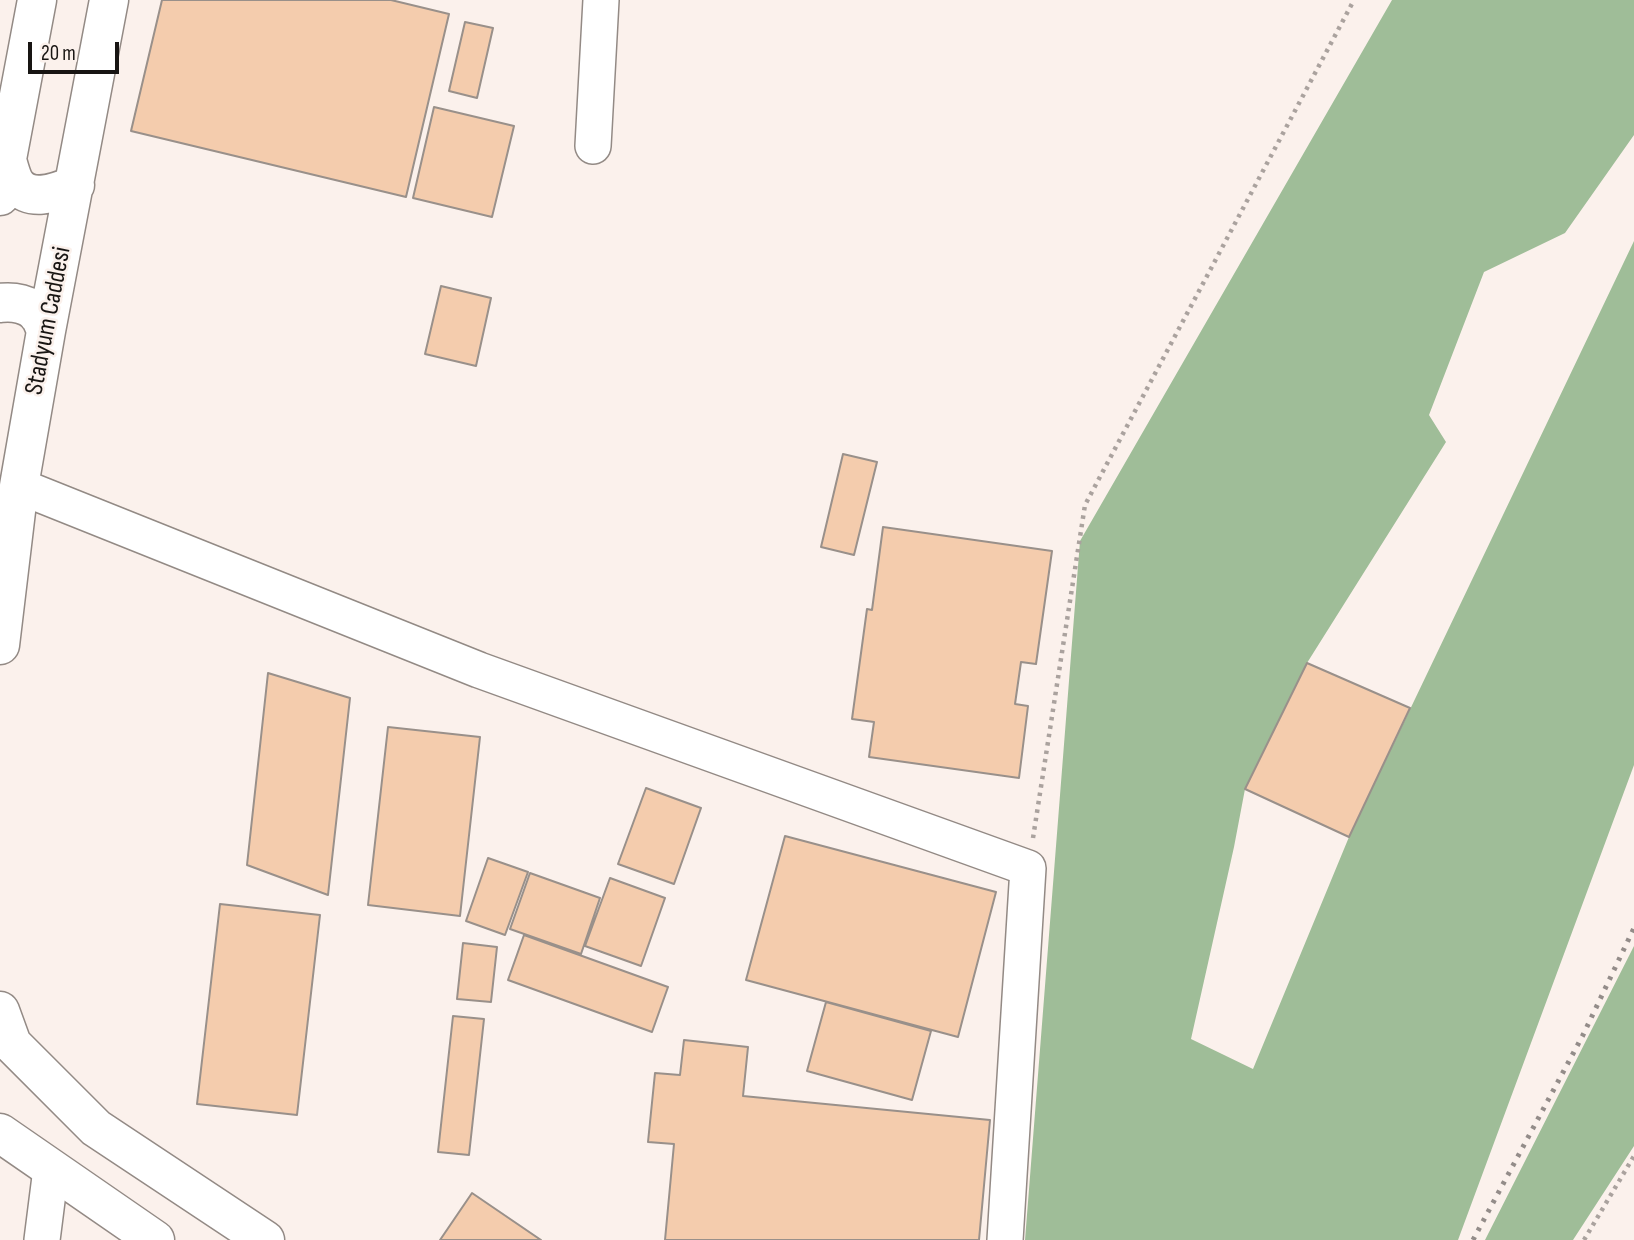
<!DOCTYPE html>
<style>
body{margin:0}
#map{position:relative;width:1634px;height:1240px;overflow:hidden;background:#fbf1ec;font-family:"Sofia Sans Condensed",sans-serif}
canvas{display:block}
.scale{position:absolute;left:28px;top:42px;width:91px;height:32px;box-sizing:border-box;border:4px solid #181513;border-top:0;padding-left:9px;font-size:21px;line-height:24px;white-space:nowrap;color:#181513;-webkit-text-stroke:5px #fbf1ec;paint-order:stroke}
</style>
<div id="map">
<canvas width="1634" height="1240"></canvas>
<div class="scale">20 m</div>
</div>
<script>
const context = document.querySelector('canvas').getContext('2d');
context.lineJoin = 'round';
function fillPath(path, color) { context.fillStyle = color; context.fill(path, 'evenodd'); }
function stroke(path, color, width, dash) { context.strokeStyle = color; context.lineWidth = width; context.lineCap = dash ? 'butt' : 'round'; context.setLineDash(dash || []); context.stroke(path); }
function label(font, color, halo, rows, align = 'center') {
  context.font = font + ' "Sofia Sans Condensed",sans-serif'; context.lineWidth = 5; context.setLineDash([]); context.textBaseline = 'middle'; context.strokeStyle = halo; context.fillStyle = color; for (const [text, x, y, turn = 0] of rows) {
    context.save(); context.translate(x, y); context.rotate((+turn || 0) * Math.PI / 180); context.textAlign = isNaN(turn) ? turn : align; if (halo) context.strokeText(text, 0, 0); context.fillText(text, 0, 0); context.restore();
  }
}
fillPath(new Path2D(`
 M1392 0H1634V135L1565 233 1484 272 1429 415 1446 442 1307 663 1245 789 1234 847 1191 1039 1253 1069 1349 837 1634 241V765L1458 1240H1025L1080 541Z
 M1634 946V1146L1573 1240H1485Z`), '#9fbd98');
const building = new Path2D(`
 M162 0H391L449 14 406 197 131 131Z
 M465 22 493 28 477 98 449 91Z
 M434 107 514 126 492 217 413 198Z
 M441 286 491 298 476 366 425 354Z
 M843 454 877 462 854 555 821 547Z
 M883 527 1052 551 1036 664 1021 662 1015 704 1028 706 1019 778 869 757 874 722 852 719 867 609 872 610Z
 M1307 663 1410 708 1349 837 1245 789Z
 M268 673 350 698 328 895 247 865Z
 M388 727 480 737 460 916 368 905Z
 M646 788 701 808 674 884 618 864Z
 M785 836 996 892 958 1037 746 980Z
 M488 858 528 872 505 935 466 921Z
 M530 873 600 898 581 954 510 929Z
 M610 878 665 898 641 966 585 946Z
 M220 904 320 915 297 1115 197 1104Z
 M524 935 668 987 652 1032 508 980Z
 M463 943 497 947 491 1002 457 999Z
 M826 1002 931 1031 912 1100 807 1071Z
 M453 1016 484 1019 469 1155 438 1152Z
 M684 1040 748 1047 743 1096 990 1120 979 1240H665L674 1144 648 1142 655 1073 680 1075Z
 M472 1193 541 1240H440Z`);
fillPath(building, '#f4ccad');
stroke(building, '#99908a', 2);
const street = new Path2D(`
 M593 146 601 0
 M19 486 479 670 1028 868 1005 1240
 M42 1240 51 1169`);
const secondary = new Path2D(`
 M7 160C9 167 11 175 14 181 27 204 56 193 75 185
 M0 196 37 0
 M0 303C13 301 30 304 38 315 42 319 44 326 46 331
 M0 645 19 486 46 331 109 0
 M0 1011 12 1044 96 1128 265 1240
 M0 1133 155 1240`);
stroke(street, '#938a85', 38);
stroke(secondary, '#938a85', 41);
stroke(new Path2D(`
 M1033 838 1085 505 1354 0
 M1584 1240 1634 1156`), '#aaa29e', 4.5, [3.5, 5]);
stroke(street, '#fff', 35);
stroke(secondary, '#fff', 38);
stroke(new Path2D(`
 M1473 1240 1583 1035 1634 928`), '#938c89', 5, [3.5, 7]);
label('26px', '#181513', '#fbf1ec', [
 ["Stadyum Caddesi",49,321,-79]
]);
</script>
